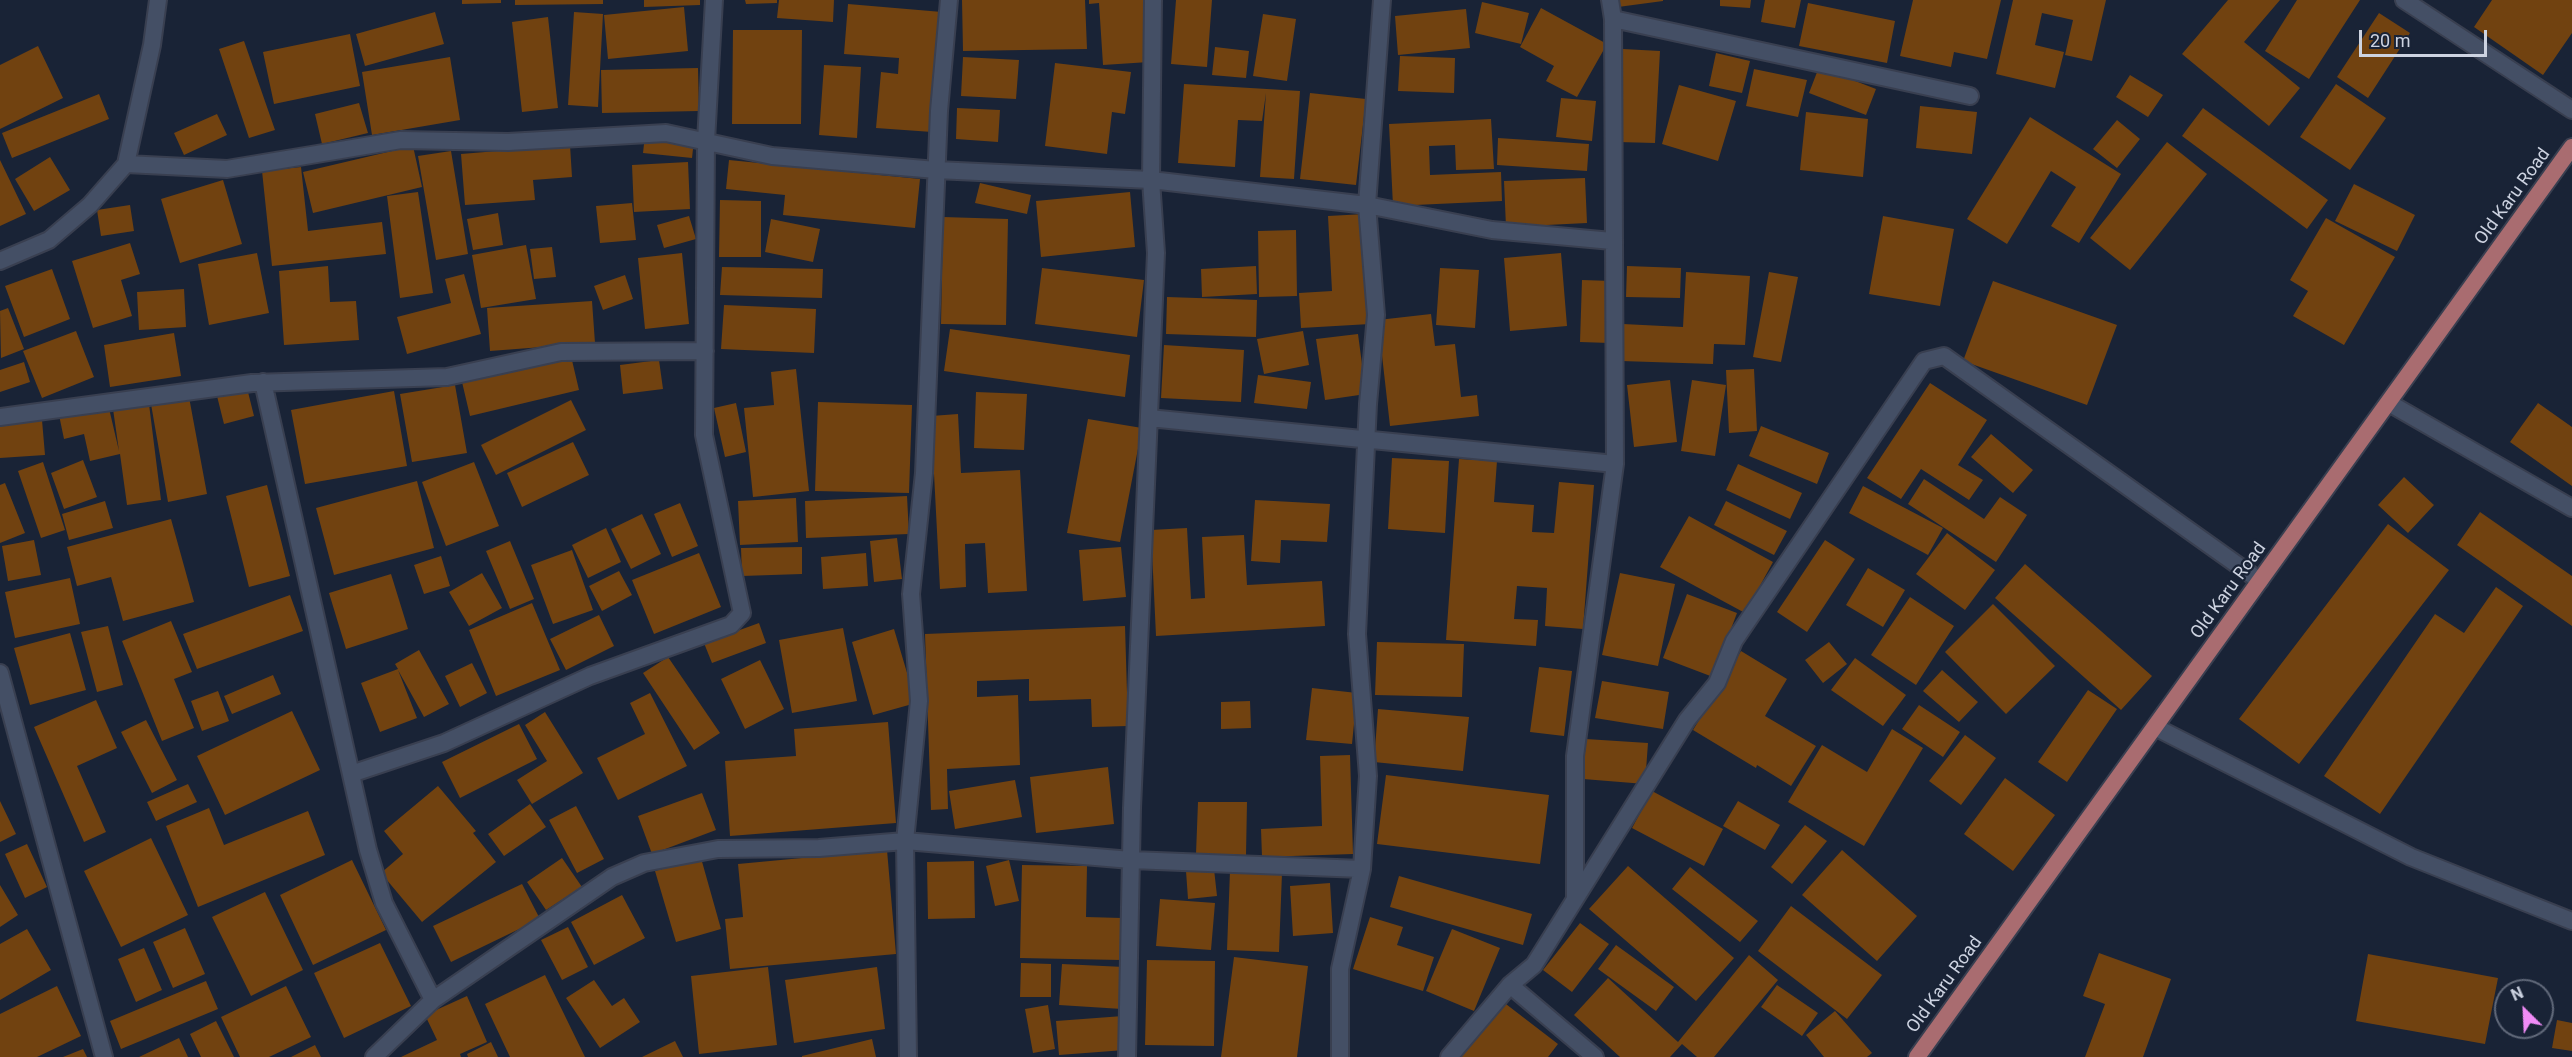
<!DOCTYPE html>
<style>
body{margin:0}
#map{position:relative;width:2572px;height:1057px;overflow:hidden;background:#192336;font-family:Roboto,sans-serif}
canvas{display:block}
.north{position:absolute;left:2494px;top:979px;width:60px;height:60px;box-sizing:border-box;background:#192336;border:2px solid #61697a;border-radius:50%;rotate:336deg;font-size:16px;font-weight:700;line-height:24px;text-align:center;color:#cdd3e1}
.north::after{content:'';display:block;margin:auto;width:21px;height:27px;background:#f08bf6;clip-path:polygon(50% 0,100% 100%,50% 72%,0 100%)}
.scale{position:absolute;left:2359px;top:30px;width:128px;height:27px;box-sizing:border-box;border:3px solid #cdd3e1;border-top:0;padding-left:8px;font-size:18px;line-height:21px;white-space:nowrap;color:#cdd3e1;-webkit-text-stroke:4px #192336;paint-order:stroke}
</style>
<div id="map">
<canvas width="2572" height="1057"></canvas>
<div class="north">N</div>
<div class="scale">20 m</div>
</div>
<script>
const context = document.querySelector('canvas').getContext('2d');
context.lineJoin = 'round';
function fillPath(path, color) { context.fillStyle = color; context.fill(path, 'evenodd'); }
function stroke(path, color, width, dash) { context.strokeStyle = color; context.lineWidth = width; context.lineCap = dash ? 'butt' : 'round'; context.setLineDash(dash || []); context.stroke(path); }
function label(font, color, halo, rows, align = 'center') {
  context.font = font + ' Roboto,sans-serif'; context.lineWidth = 4.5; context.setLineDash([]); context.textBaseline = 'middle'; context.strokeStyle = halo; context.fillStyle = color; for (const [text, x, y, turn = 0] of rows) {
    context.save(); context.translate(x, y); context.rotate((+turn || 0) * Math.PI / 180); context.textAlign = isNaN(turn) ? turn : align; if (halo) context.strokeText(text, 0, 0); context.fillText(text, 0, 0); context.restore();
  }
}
fillPath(new Path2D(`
 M462 0H501V3L462 4Z
 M515 0H603V4L515 5Z
 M644 0H700V5L644 7Z
 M745 0H777V3L746 4Z
 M779 0H834L833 22 777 18Z
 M962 0H1085L1087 49 963 51Z
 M1089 0H1145L1149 62 1103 65 1099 3 1089 4Z
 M1176 0H1212L1207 67 1171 64Z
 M1617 0H1663V1L1618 7Z
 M1720 0H1751L1750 8 1720 6Z
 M1765 0H1801L1795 28 1761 22Z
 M1913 0H2001L1987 59 1954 52 1951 67 1900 56Z
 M2013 0H2106L2092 61 2065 55 2073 20 2042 13 2035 45 2064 52 2055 88 1996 74Z
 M2228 0H2280L2244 42 2300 88 2269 126 2182 54Z
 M2297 0H2360L2309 79 2265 51Z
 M2492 0H2572V33L2543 75 2474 27Z
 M1482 2 1529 13 1521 44 1475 33Z
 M1808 3 1895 21 1887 63 1799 46Z
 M848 4 942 12 932 132 876 128 881 72 898 74 899 58 844 54Z
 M684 7 688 51 608 59 604 15Z
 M1541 8 1607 44 1577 97 1546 81 1554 66 1520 47Z
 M1466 9 1470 48 1398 55 1395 16Z
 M435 12 444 44 365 66 356 34Z
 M574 12 603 14 598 107 568 105Z
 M2379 13 2410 33 2368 98 2337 77Z
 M1263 14 1296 19 1287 81 1253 76Z
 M548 17 558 108 522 112 512 22Z
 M733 30H802L801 124H732Z
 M350 34 360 86 274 104 263 52Z
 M244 41 275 130 249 138 219 49Z
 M38 46 63 98 0 129V65Z
 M1215 47 1249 51 1246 78 1212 75Z
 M1623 49 1660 51 1655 143 1618 142Z
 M1716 53 1750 61 1742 93 1709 86Z
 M1400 56 1455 58 1454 93 1398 91Z
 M450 57 460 120 372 135 362 72Z
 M963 57 1019 60 1016 99 961 96Z
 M1055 63 1131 72 1125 114 1112 112 1107 154 1045 146Z
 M824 65 861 67 857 138 819 135Z
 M1819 67 1876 89 1866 115 1809 93Z
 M698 68 699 111 602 113 601 70Z
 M1754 69 1807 80 1798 117 1746 106Z
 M2130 75 2163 95 2148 117 2116 97Z
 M1184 84 1300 91 1294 179 1260 177 1266 93 1262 121 1238 120 1235 167 1178 163Z
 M2336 84 2386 118 2350 170 2300 137Z
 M1679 85 1736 101 1718 161 1662 144Z
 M1310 93 1366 99 1356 185 1300 179Z
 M99 94 109 119 12 158 2 133Z
 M1561 98 1596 101 1592 141 1556 137Z
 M359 103 368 133 322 144 315 114Z
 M1920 106 1977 112 1972 154 1916 148Z
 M957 108 1000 110 998 142 956 139Z
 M2203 108 2328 200 2307 229 2182 136Z
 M1806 112 1868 119 1863 177 1800 170Z
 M217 114 227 135 184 155 174 133Z
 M2030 117 2121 174 2079 243 2051 226 2076 187 2051 171 2007 244 1967 219Z
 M1491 119 1494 169 1456 170 1455 145 1429 146 1430 175 1501 172 1502 201 1393 206 1389 124Z
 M2117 120 2140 139 2117 168 2093 149Z
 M645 135 694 140 692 158 643 153Z
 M1498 138 1589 144 1587 171 1497 165Z
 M2167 142 2207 174 2130 270 2090 238Z
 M570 145 572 177 533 180 535 200 465 205 461 154Z
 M413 146 422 187 313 213 303 172Z
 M451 151 468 254 436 260 418 156Z
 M50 157 70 190 34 211 15 179Z
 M0 160 26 214 0 226Z
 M729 160 920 179 915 228 783 215 785 195 726 189Z
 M688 162 690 209 634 212 632 165Z
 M301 167 308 231 382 222 386 254 272 266 262 171Z
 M1585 178 1587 223 1506 227 1504 181Z
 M223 180 242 244 180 263 161 199Z
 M980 183 1031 195 1027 214 975 203Z
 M2354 184 2415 215 2397 251 2335 221Z
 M418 192 433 293 400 298 387 196Z
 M1130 192 1135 247 1041 257 1036 201Z
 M720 200 761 201V257H719Z
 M632 203 636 240 600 243 596 206Z
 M130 205 134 231 101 236 97 210Z
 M498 213 503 245 473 250 467 219Z
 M1365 214 1370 324 1301 328 1299 293 1332 291 1328 216Z
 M689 216 696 239 664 248 657 225Z
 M1883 216 1954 229 1940 306 1869 294Z
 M943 217 1008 219 1006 325 941 324Z
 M2326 218 2395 257 2344 345 2293 316 2308 291 2290 280Z
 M771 219 820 229 813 262 765 252Z
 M1296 230 1297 296 1259 297 1258 231Z
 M130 243 140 274 121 280 132 316 93 328 72 261Z
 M526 245 536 299 481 308 472 255Z
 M552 247 556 277 534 279 530 249Z
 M257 253 269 313 209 325 198 264Z
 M682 253 689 324 645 329 638 258Z
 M1561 253 1567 326 1510 331 1504 258Z
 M328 266 330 302 356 301 359 340 284 345 279 271Z
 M1256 266 1257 294 1202 297 1201 269Z
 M1627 266 1681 268 1680 298 1626 297Z
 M722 267 823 269 822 298 720 295Z
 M1042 268 1144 280 1137 337 1035 324Z
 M1440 268 1479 270 1475 328 1436 325Z
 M52 269 70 319 24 337 5 286Z
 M1686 272 1750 276 1745 345 1714 344 1713 364 1621 361 1623 324 1683 327Z
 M1769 272 1798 277 1781 362 1753 357Z
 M464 274 481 334 407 354 397 317 451 303 445 279Z
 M625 275 633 299 603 310 594 286Z
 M1582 280 1612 281 1610 343 1580 342Z
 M1993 281 2117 325 2087 405 1963 361Z
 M184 289 186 327 139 330 137 292Z
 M1167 297 1257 300 1256 337 1166 334Z
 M592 301 595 343 490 351 487 308Z
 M724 305 816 309 814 353 721 349Z
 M8 308 24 349 1 358 0 311Z
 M1431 314 1435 346 1455 344 1461 397 1477 395 1479 416 1390 426 1378 320Z
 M950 329 1130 355 1125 397 944 371Z
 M76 331 94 377 42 398 23 351Z
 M1303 331 1309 365 1264 374 1257 339Z
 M174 333 181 376 110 387 104 345Z
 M1358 334 1366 394 1325 400 1316 339Z
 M1164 345 1244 350 1241 402 1161 398Z
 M571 356 579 390 470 416 462 382Z
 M659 360 663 389 623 394 620 365Z
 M24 362 30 382 0 392V370Z
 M796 369 809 491 753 497 744 408 774 405 771 372Z
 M1754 369 1757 431 1729 433 1726 370Z
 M1258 375 1311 382 1307 409 1254 403Z
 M1670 380 1677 442 1634 447 1627 385Z
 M1692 380 1726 385 1715 456 1681 451Z
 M1930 383 1987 420 1958 465 1983 480 1969 500 1921 469 1901 499 1867 478Z
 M455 385 467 453 412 462 400 394Z
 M247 388 254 416 224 424 217 396Z
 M394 391 407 466 305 484 291 410Z
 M976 392 1027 394 1024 450 974 448Z
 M189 397 207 494 168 502 151 404Z
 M571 400 586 430 496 475 481 445Z
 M818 402 912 405 909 493 815 491Z
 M736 403 746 452 725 457 714 408Z
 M2538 403 2572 427V486L2510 442Z
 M108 404 119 451 113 409 149 404 161 500 127 505 120 454 90 461 84 434 64 439 59 415Z
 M958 414 961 473 1020 470 1027 591 988 593 985 543 965 544 966 587 940 589 931 416Z
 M1088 419 1142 428 1120 542 1067 533Z
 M42 420 45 455 0 458V425Z
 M1761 426 1829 453 1817 484 1749 456Z
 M1991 434 2033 470 2013 493 1971 457Z
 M573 442 589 475 522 507 507 473Z
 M1392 458 1449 461 1445 533 1388 529Z
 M1459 459 1497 461 1494 502 1534 505 1532 532 1554 533 1559 482 1594 485 1583 629 1545 626 1547 588 1517 586 1514 619 1538 620 1536 646 1446 640Z
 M83 460 97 497 64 509 51 473Z
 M43 462 65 530 41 538 18 471Z
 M474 462 499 526 446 546 422 482Z
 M1738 464 1802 493 1790 519 1726 490Z
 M2404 477 2434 505 2408 533 2378 505Z
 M1924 479 1984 519 2000 497 2027 515 1996 562 1908 504Z
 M417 481 434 548 334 575 316 508Z
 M5 483 25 533 0 543V485Z
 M267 485 290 576 249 587 226 496Z
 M1863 486 1943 528 1928 555 1849 513Z
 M907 496 909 534 806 538 805 501Z
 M796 498 798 542 740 545 738 501Z
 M1255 500 1330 504 1327 542 1281 540 1280 563 1251 561Z
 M105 501 113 528 69 540 62 514Z
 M1726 501 1787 531 1774 555 1714 525Z
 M680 503 698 546 672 557 654 514Z
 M2480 512 2572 576V626L2457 545Z
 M642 514 661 554 631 569 611 529Z
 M1689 516 1773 562 1745 613 1660 567Z
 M171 519 194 602 123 621 111 577 77 586 67 547Z
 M2388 524 2449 570 2299 764 2239 719Z
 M606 528 621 562 588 578 572 545Z
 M1187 528 1191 599 1205 598 1202 537 1244 535 1247 585 1322 581 1325 626 1156 636 1151 530Z
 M1947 533 1995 570 1965 610 1916 574Z
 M897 538 902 579 874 582 870 541Z
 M34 540 41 575 8 581 2 546Z
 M1825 540 1855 559 1807 632 1777 612Z
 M510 541 534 599 510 609 486 551Z
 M802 547V574L742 576 741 548Z
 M1121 547 1126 597 1083 601 1079 550Z
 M572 550 593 610 553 624 531 565Z
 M699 553 721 607 654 634 632 580Z
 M866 553 868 586 823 589 821 557Z
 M441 556 450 586 424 594 414 565Z
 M2025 564 2152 676 2121 710 1995 598Z
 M1868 568 1905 590 1883 627 1846 605Z
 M619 571 632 595 602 611 589 586Z
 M482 573 502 608 469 626 449 592Z
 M1620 573 1675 584 1658 666 1602 655Z
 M391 574 408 629 346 649 329 593Z
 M70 578 80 624 15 638 5 592Z
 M2496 587 2523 606 2380 814 2324 776 2435 614 2464 633Z
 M1687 594 1737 613 1713 677 1663 658Z
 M290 595 303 631 197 669 183 634Z
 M1910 597 1954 626 1916 685 1871 655Z
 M532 603 560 670 496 696 469 630Z
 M1993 604 2055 666 2006 714 1945 652Z
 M599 615 614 646 566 670 550 639Z
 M171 621 192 672 174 679 194 728 162 741 122 641Z
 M759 623 766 643 712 663 704 643Z
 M108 626 123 685 97 692 81 632Z
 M1125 626 1128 726 1092 727 1091 699 1029 701V679L977 681V697L1018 695 1020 765 947 769 948 809 931 810 925 634Z
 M843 628 857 701 792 713 779 640Z
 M894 629 916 703 873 715 852 642Z
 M70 633 86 690 30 705 14 648Z
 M1377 642 1464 644 1462 697 1375 695Z
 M1829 642 1847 664 1823 683 1805 660Z
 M419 650 449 704 424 717 398 670 417 718 380 732 361 683 398 669 395 664Z
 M1741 651 1787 679 1765 716 1816 746 1791 786 1757 765 1756 768 1693 730Z
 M668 657 720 733 694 750 643 673Z
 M1855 658 1906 695 1883 726 1831 690Z
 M760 660 784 709 745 729 721 679Z
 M472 663 487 693 460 707 445 676Z
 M1539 667 1572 671 1564 736 1530 732Z
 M1942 670 1978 702 1959 722 1923 691Z
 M273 675 281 694 232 714 224 696Z
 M1602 681 1669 692 1663 729 1595 718Z
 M1312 688 1357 693 1352 744 1306 740Z
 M2088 690 2117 709 2067 782 2038 762Z
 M218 691 229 721 202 731 191 701Z
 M650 693 687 766 618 800 597 758 645 734 630 703Z
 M96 700 117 748 77 766 106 832 84 842 34 727Z
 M1250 701 1251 728 1221 729V702Z
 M1919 705 1960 732 1943 757 1902 729Z
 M1378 709 1469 717 1463 771 1374 762Z
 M292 711 320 770 225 815 197 756Z
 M545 712 583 773 532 804 517 780 547 761 525 725Z
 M146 720 177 780 152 793 121 732Z
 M888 722 896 823 730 836 725 761 796 756 794 729Z
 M519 724 537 759 460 798 442 762Z
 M1892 729 1923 748 1864 846 1788 802 1822 745 1867 772Z
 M1965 735 1996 758 1961 805 1929 781Z
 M1586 739 1648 743 1645 784 1583 779Z
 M1350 755 1353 854 1262 857 1261 829 1322 826 1320 756Z
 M1108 767 1114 824 1036 833 1030 777Z
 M1386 775 1549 795 1540 864 1377 844Z
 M2005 778 2055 815 2013 871 1964 834Z
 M1015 780 1022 817 955 829 949 791Z
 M188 784 197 802 156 821 147 802Z
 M438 786 476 831 473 833 496 862 422 922 381 873 403 854 384 831Z
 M1652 791 1723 829 1704 866 1632 828Z
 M702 793 716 830 652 854 638 816Z
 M0 801 16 834 0 842Z
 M1738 801 1780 825 1765 850 1723 826Z
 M1198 802H1247L1246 855 1196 854Z
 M530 804 546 827 504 856 488 834Z
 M576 806 604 859 577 873 549 820Z
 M209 808 224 845 308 811 325 855 198 907 166 826Z
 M1805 825 1827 841 1792 884 1771 867Z
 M151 838 188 915 121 947 84 871Z
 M27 844 47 887 25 898 5 854Z
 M887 850 896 954 730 969 725 919 743 917 738 864Z
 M1842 850 1917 916 1877 961 1802 895Z
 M562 858 582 887 546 910 527 882Z
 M701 858 721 929 676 942 655 871Z
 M352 860 386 930 313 965 280 895Z
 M1009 860 1019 901 995 906 986 866Z
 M974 861 975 918 928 919 927 862Z
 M1022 865 1087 866 1086 917 1122 918 1121 960 1020 958Z
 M1628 866 1734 958 1696 1001 1589 909Z
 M1690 867 1758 921 1740 942 1672 889Z
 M1214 869 1217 896 1188 899 1186 871Z
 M1230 871 1282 873 1279 952 1227 950Z
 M1399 876 1532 914 1523 945 1390 907Z
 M1330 883 1333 933 1293 936 1290 886Z
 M522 884 540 919 451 962 433 926Z
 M0 885 18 915 0 927Z
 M265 892 303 970 251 996 212 917Z
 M622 895 645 938 594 965 571 922Z
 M1160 899 1215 903 1211 950 1156 946Z
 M1791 906 1882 975 1847 1019 1758 951Z
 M1370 917 1403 927 1397 945 1434 957 1423 991 1353 969Z
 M1580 923 1609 944 1572 992 1543 970Z
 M568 927 588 967 562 980 541 940Z
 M185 928 205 974 173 988 153 942Z
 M27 929 51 970 0 1000V944Z
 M1452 929 1500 948 1474 1011 1426 991Z
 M380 943 411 1006 344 1038 314 973Z
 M1616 945 1674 987 1656 1011 1598 969Z
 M144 948 162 990 136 1002 118 959Z
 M2099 953 2171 979 2143 1057H2085L2105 1004 2083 996Z
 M2368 954 2498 978 2485 1044 2356 1021Z
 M1749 955 1778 980 1714 1057H1697L1682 1044 1670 1057H1620L1574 1015 1608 978 1678 1042Z
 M1234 957 1308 966 1297 1057H1221Z
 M1147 960 1215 961 1214 1046 1145 1045Z
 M1021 963 1051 964V997H1020Z
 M1062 964 1124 967 1122 1009 1059 1005Z
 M768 967 777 1045 699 1054 691 976Z
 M877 967 885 1029 794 1043 785 980Z
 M545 975 585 1057H510L485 1004Z
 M594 980 612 1006 624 998 640 1022 600 1048 566 998Z
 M206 981 218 1009 121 1049 110 1021Z
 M1777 985 1818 1013 1802 1036 1761 1007Z
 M57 986 81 1036 37 1057H0V1014Z
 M286 986 311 1037 269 1057H240L221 1017Z
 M467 996 487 1042 460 1054 461 1057H401L437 1040 425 1015Z
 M1502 1001 1558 1044 1548 1057H1459Z
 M1048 1005 1055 1049 1033 1053 1025 1009Z
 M1835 1011 1872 1053 1867 1057H1824L1806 1035Z
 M1123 1016 1125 1050 1059 1055 1056 1021Z
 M2557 1020 2572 1023V1051L2552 1048Z
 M216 1021 234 1057H201L190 1034Z
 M179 1038 188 1057H139Z
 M872 1039 876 1057H802V1056Z
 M675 1041 683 1057H642Z
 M491 1042 498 1057H468L467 1054Z
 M315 1045 321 1057H291Z
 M83 1049 87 1057H63Z`), '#714210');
const service = new Path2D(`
 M2389 403 2572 508`);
const minor = new Path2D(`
 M2404 0 2572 110
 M1613 19 1970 96
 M126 164 152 45 158 0
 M0 261 49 240 90 205 126 164 227 169 401 140 508 142 666 133 772 156 936 170 1151 180 1367 205 1492 230 1612 241
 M263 382 368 850 384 903 433 1000
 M0 417 252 383 447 377 561 352 705 351
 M1149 418 1615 464
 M0 673 104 1057
 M2155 727 2411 857 2572 921
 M351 774 444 743 590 676 731 625 742 613 704 435 706 141 714 0
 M1575 899V756L1615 464 1613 19 1610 0
 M1510 985 1595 1057
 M374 1057 433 1000 612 877 644 863 718 849 819 848 905 841 1131 860 1362 869
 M908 1057 905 841 919 701 911 594 924 473 939 111 949 0
 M1127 1057 1132 808 1156 253 1151 180 1153 0
 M1340 1057V969L1362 869 1368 776 1357 634 1368 404 1376 315 1367 205 1382 0
 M1449 1057 1510 985 1534 965 1687 720 1717 683 1734 641 1924 361 1944 356 2260 581`);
const primary = new Path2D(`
 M1917 1057 2572 147`);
stroke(service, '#393f50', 20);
stroke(minor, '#393f50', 20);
stroke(primary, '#393f50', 20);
stroke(service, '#444f65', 16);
stroke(minor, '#444f65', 16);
stroke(primary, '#a96c70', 16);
label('18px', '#cdd3e1', '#192336', [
 ["Old Karu Road",2513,197,-54],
 ["Old Karu Road",2229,591,-54],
 ["Old Karu Road",1945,985,-54]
]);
</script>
